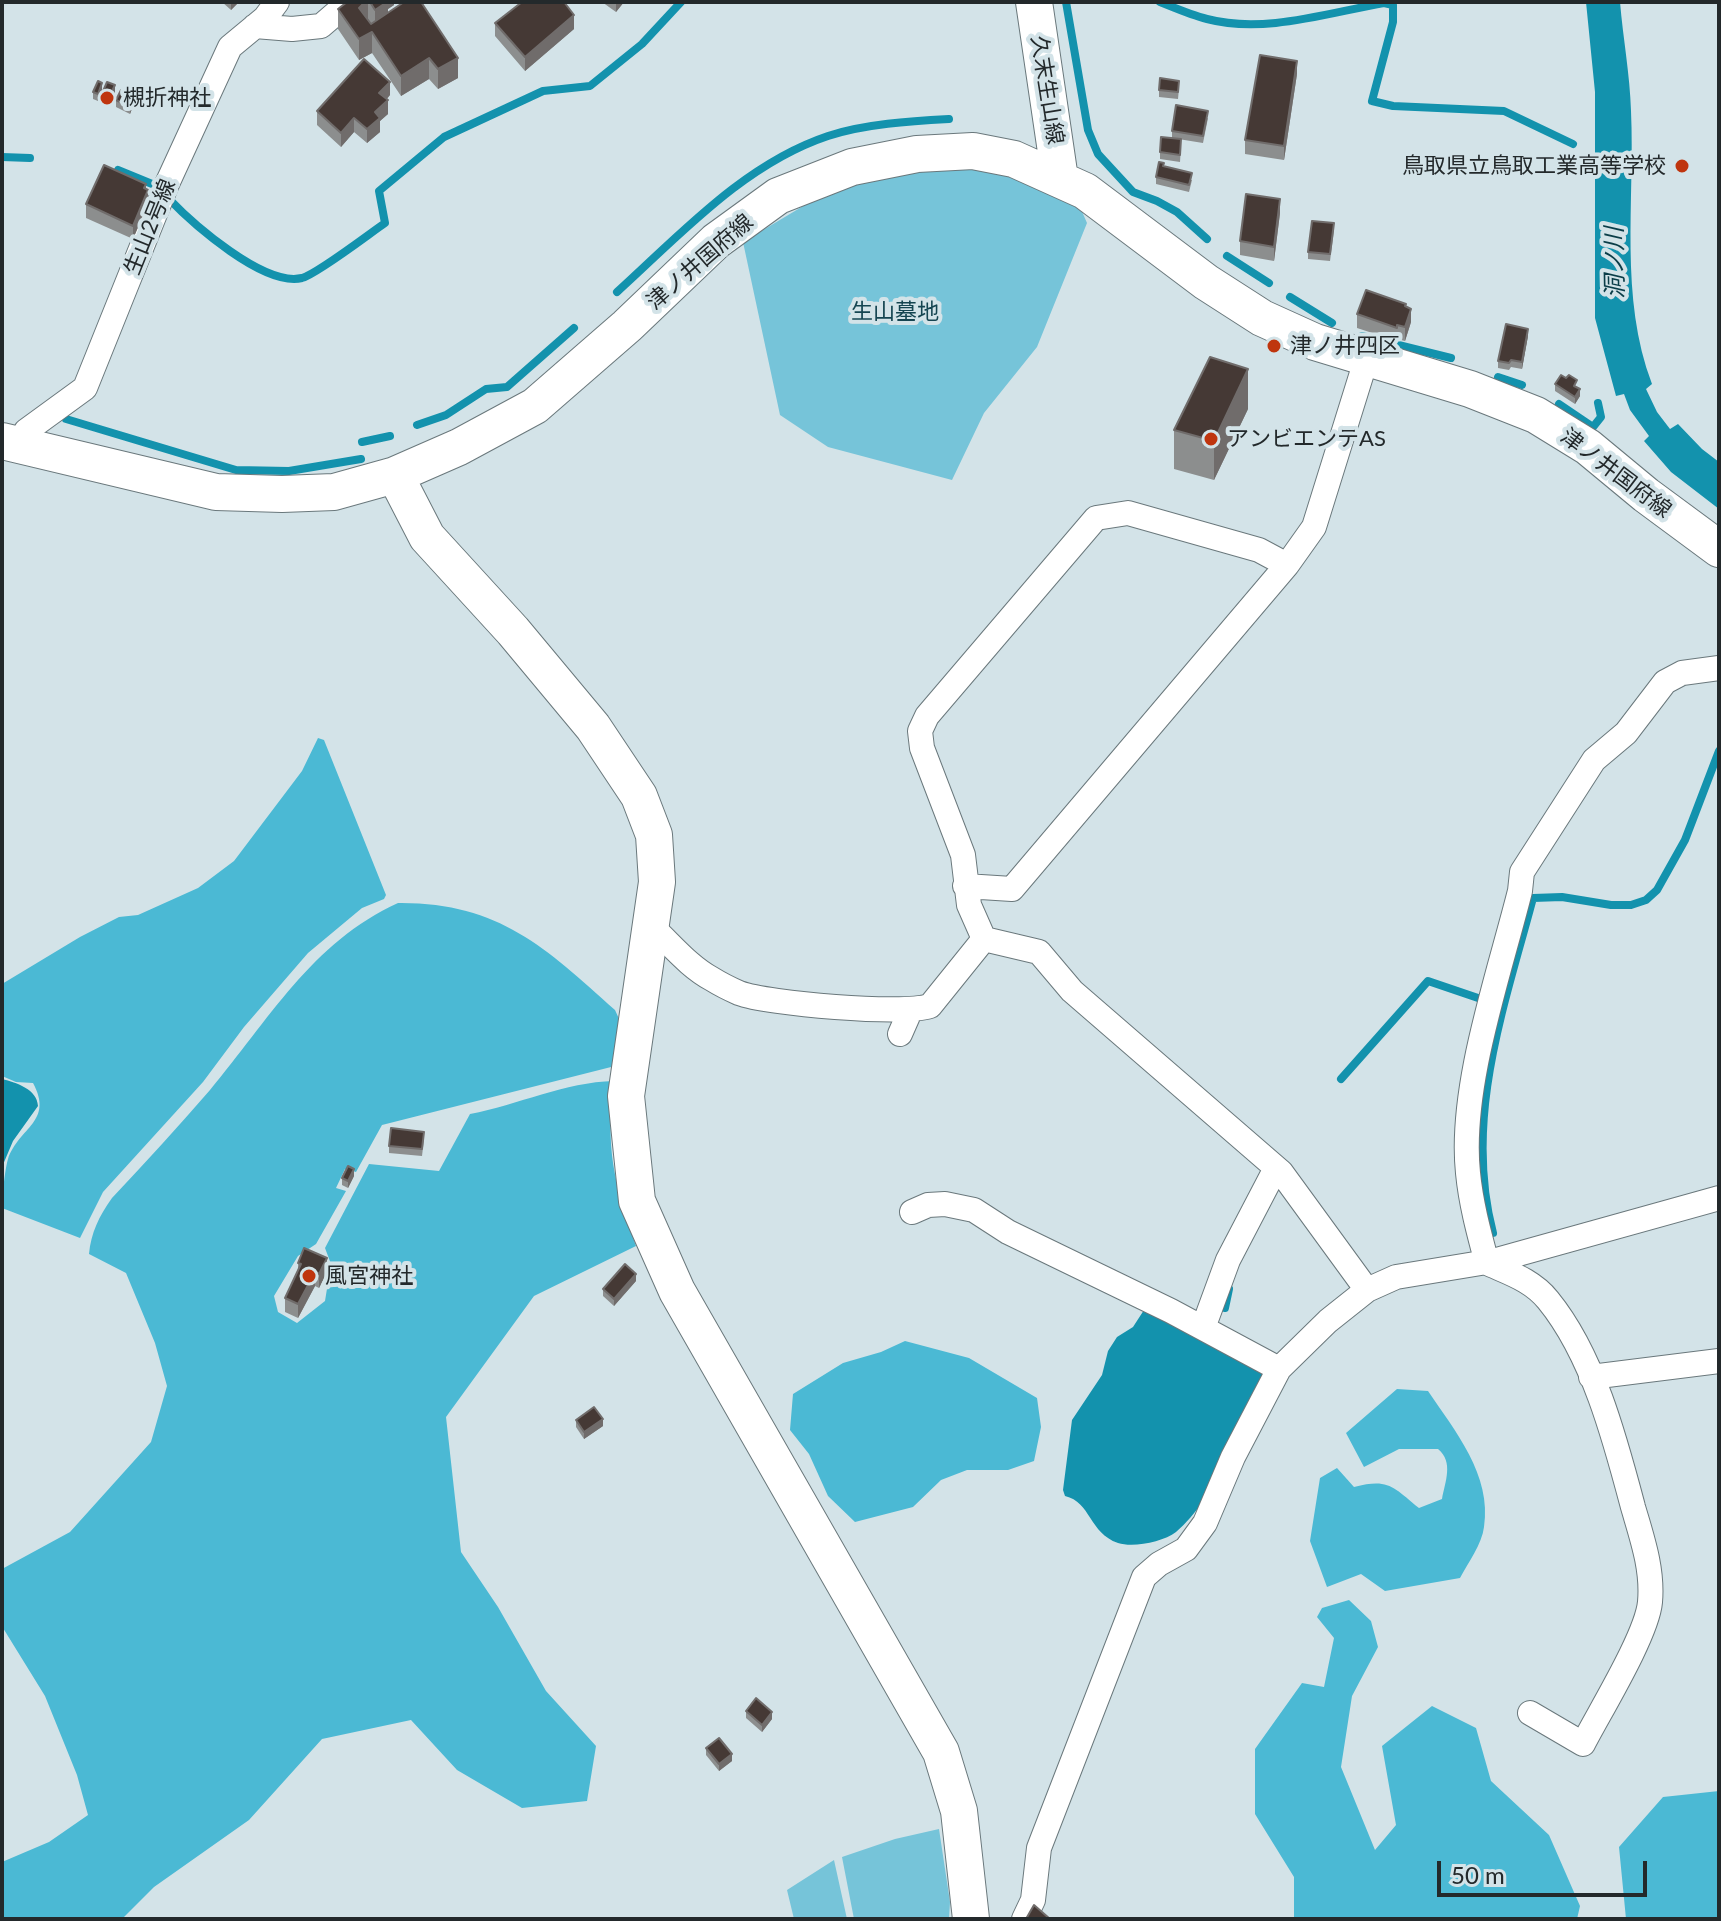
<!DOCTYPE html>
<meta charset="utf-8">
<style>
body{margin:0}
#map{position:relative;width:1721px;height:1921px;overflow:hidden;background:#d3e3e8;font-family:Lato,sans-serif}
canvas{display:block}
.frame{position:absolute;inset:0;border:4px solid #23292b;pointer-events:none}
.scale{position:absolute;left:1437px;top:1861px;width:210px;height:36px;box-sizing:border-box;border:4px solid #23292b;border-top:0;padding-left:10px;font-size:24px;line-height:28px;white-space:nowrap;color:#23292b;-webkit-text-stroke:6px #d3e3e8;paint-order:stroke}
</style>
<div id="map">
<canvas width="1721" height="1921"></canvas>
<div class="frame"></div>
<div class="scale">50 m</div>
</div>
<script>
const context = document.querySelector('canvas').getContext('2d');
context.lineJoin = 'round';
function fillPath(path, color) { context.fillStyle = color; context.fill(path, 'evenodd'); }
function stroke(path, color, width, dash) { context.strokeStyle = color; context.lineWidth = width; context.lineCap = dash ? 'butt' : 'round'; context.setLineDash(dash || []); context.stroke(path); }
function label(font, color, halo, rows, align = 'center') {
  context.font = font + ' Lato,"Noto Sans JP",sans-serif'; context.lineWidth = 8; context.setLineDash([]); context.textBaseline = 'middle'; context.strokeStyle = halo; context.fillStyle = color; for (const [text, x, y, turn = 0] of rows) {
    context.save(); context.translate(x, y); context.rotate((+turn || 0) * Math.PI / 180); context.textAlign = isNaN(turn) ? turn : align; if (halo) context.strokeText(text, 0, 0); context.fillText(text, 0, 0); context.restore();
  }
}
fillPath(new Path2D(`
 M940 163 1023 177 1077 200 1087 223 1037 347 984 413 952 480 828 447 780 415 743 242 825 193Z
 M939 1829 950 1902 949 1919H854L842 1857 895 1839Z
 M834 1860 847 1919H794L787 1890Z`), '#76c4d9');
fillPath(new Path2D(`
 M318 738 324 740 386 895 384 899 362 908 308 953 244 1027 203 1082 103 1192 80 1238 2 1208C2 1197 5 1169 8 1159 19 1127 54 1122 33 1083L16 1082 2 1076V984L80 937 119 917 138 915 198 888 234 861 302 771Z
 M398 903C498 902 545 947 615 1010L620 1021 615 1066 382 1125 356 1172 345 1169 336 1188 346 1191 316 1244 298 1256 274 1296 278 1312 297 1323 325 1301 331 1264 325 1248 369 1164 439 1171 470 1114C518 1105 565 1082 614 1081 605 1150 614 1181 636 1246L534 1296 446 1417 461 1552 498 1607 546 1691 596 1746 587 1801 522 1808 457 1770 411 1720 322 1739 249 1820 154 1887 122 1919H2V1862L49 1842 88 1815 77 1775 45 1696 3 1628 2 1569 70 1532 151 1442 167 1386 155 1343 126 1273 89 1254C91 1233 99 1216 112 1198 145 1163 178 1127 210 1090 268 1021 312 942 398 903Z
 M905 1341 969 1358 1037 1398 1041 1427 1034 1461 1008 1470H967L941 1480 913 1507 855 1522 828 1496 809 1454 790 1430 793 1394 843 1363 881 1352Z
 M1397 1389 1428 1391C1455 1431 1492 1475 1484 1527 1482 1544 1468 1563 1460 1578L1385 1591 1361 1574 1327 1587 1310 1541 1320 1478 1337 1468 1354 1487C1389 1478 1393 1487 1419 1508L1442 1499C1445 1482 1454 1462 1438 1449H1399L1364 1467 1346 1433Z
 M1349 1600 1371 1621 1378 1647 1352 1696 1341 1767 1375 1850 1396 1825 1382 1746 1432 1706 1476 1728 1491 1781 1549 1835 1580 1906 1577 1919H1294V1877L1255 1814V1749L1302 1683 1324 1687 1334 1638 1317 1617 1322 1608Z
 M1719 1791V1919H1626L1619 1847 1663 1797Z`), '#4bb9d4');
fillPath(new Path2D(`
 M1586 2H1620C1623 38 1630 75 1631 111 1635 202 1619 297 1652 384L1646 389 1657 412 1670 429 1678 424 1702 449 1719 462V509L1671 472 1644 441 1649 436 1630 410 1624 394 1616 396 1595 318V92Z
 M2 1079C17 1083 37 1089 38 1106L13 1141 2 1167Z
 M1144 1310 1271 1375C1246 1422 1216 1498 1176 1532 1163 1542 1133 1548 1118 1543 1089 1533 1091 1502 1065 1496L1063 1490 1072 1420 1102 1375 1108 1351 1117 1337 1133 1327Z`), '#1392ad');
stroke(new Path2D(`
 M1066 2 1088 130 1098 154 1133 192 1157 201 1177 212 1207 239
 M1160 2C1175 8 1191 15 1207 19 1264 34 1327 13 1384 3L1393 5V22L1372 101 1393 106 1504 111 1573 144
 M2 157 30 158
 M118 170 157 186
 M168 198C193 224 264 287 302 278 317 274 369 234 385 223L379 191 444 137 543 91 590 86 642 44 681 2
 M1227 256 1269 283
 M617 292C680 235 744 164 828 136 864 124 911 121 949 119
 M1290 297 1332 323
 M1362 336 1451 358
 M1498 377 1522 385
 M1559 404 1593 427 1601 417 1598 403
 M66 419 236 470 289 471 361 459
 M417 425 446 415 486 389 507 387 574 328
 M362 442 390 436
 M1341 1079 1428 981 1481 999
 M1493 1233C1463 1119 1504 1007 1533 898L1562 897 1611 905H1631L1646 900 1657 890 1685 840 1719 751
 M1225 1308 1229 1289`), '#1392ad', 8);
const street = new Path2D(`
 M255 26 292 29 321 26 349 2
 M1366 360 1314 527 1287 565 1259 550 1128 513 1096 518 927 716 920 731 922 748 963 855 969 905 984 939 1039 952 1072 991 1281 1172 1367 1290
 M19 446 26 431 85 388 167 184 230 47 265 18 277 2
 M965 886 1012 889 1287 565
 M651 926C670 943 689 967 712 979 720 984 730 989 739 993 768 1004 903 1015 930 1006L984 939
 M900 1034 911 1009
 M912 1212 928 1205 945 1204 974 1210 1008 1232 1171 1311 1279 1369
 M1203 1328 1228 1260 1276 1168
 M1591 1377 1719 1361
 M1530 1713 1583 1744C1600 1711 1647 1635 1650 1602 1653 1569 1642 1538 1633 1507 1615 1439 1593 1355 1548 1300 1532 1280 1509 1273 1487 1263 1479 1233 1471 1204 1468 1173 1459 1088 1499 975 1520 891L1522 872 1594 760 1626 733 1665 682 1682 673 1719 668
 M1024 1919 1033 1900 1039 1848 1144 1577 1159 1564 1186 1549 1205 1523 1233 1457 1279 1369 1328 1321 1367 1290 1396 1277 1493 1261 1719 1198`);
const secondary = new Path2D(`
 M1034 2 1060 179
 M2 441 216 492 282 494 334 492 395 475 459 447 535 406 627 326 716 241 778 196 852 167 917 154 973 151 1014 159 1085 191 1206 282 1262 318 1315 342 1470 389 1536 415 1588 447 1646 495 1719 549
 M395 475 427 537 513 631 593 727 639 796 654 835 657 882 626 1096 637 1201 677 1291 941 1752 959 1811 971 1919`);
stroke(street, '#6a787c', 26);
stroke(secondary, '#6a787c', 38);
stroke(street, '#fff', 24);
stroke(secondary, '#fff', 36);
fillPath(new Path2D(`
 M222 2H239L231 10Z
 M347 2H394V5L388 9V12L458 78 438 89 429 79 401 96 372 53 359 60 338 29V9Z
 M602 2H624L616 12Z
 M495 23 574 29 525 71 495 36Z
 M1297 74 1284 160 1245 154V140Z
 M1179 88 1178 99 1159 97V90Z
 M102 90 98 101 93 99V92Z
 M115 92 108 106 101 103V96Z
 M390 95 387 99 388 114 380 121V132L367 143 354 132 341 147 317 125V111Z
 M116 100 134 103 130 114 116 107Z
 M1208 118 1203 143 1172 138V131Z
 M1181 146 1180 162 1160 159V152Z
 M1156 177 1192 180 1189 192 1156 184Z
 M146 189 148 204 133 239 86 218V204Z
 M1280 213 1274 261 1240 255V241Z
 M1334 230 1330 261 1308 259V252Z
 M1406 307 1411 322 1405 341 1397 339V341L1357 328V314Z
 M1528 336 1522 369 1511 367 1509 370 1498 368V361Z
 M1555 384 1580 396 1575 404 1555 391Z
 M1248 409 1214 480 1174 469V430Z
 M424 1139 422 1156 389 1153V1146Z
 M354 1176 348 1188 342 1185V1178Z
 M298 1263 327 1272 319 1288 315 1286 298 1318 285 1312V1298L298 1270Z
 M636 1281 614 1306 603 1296V1289Z
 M576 1420 603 1426 584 1439 576 1427Z
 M746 1711 772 1719 762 1732 746 1718Z
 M706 1748 732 1761 719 1771 706 1755Z`), '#8c8e8e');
fillPath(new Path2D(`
 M231 2H239L231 10Z
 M365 2H368V19L359 8Z
 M382 2H394V5L388 9V21L375 31V10Z
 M616 2H624L616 12Z
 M574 15V29L525 71V57Z
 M372 32V53L359 60V39Z
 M429 58V79L401 96V76Z
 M458 58V78L438 89V69Z
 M1297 61V74L1284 160V146Z
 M390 82V95L379 107V93Z
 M102 83V90L98 101V94Z
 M115 85V92L108 106V99Z
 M134 96V103L130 114V107Z
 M388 100V114L380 121V132L367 143V129L375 112Z
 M354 118V132L341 147V133Z
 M146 184V196L148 190V204L133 239V226Z
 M1280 199V213L1274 261V247Z
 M1411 309V322L1405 341V327Z
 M1528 329V336L1522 369V362Z
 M1248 369V409L1214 480V441Z
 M1580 389V396L1575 404V397Z
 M354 1169V1176L348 1188V1181Z
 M327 1258V1272L319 1288V1274Z
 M315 1272V1286L298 1318V1304Z
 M636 1274V1281L614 1306V1299Z
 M603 1419V1426L584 1439V1432Z
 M772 1712V1719L762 1732V1725Z
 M732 1754V1761L719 1771V1764Z`), '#706c6b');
const building = new Path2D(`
 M347 2H365L359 8 371 24 404 2H421L458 58 438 69 429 58 401 76 372 32 359 39 338 9Z
 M370 2H387L375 10Z
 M522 2H564L574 15 525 57 495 23Z
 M1260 55 1297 61 1284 146 1245 140Z
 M364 59 390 82 379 93 388 100 375 112 380 118 367 129 354 118 341 133 317 111Z
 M1160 78 1179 81 1178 92 1159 90Z
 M98 81 102 83 98 94 93 92Z
 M107 82 115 85 108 99 101 96Z
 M121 90 134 96 130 107 116 100Z
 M1176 105 1208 111 1203 136 1172 131Z
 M1161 137 1181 139 1180 155 1160 152Z
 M1159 162 1164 163 1163 166 1192 173 1189 185 1156 177Z
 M104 165 146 184 144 188 148 190 133 226 86 204Z
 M1246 194 1280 199 1274 247 1240 241Z
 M1312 221 1334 223 1330 254 1308 252Z
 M1366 290 1406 304 1405 306 1411 309 1405 327 1397 325V328L1357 314Z
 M1506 324 1528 329 1522 362 1511 360 1509 363 1498 361Z
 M1210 357 1248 369 1214 441 1174 430Z
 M1561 375 1566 378 1569 375 1577 380 1574 386 1580 389 1575 397 1555 384Z
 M391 1128 424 1132 422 1149 389 1146Z
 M348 1166 354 1169 348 1181 342 1178Z
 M304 1248 327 1258 319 1274 315 1272 298 1304 285 1298 301 1264 298 1263Z
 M625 1264 636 1274 614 1299 603 1289Z
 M594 1407 603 1419 584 1432 576 1420Z
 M756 1698 772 1712 762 1725 746 1711Z
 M719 1738 732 1754 719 1764 706 1748Z
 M1034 1905 1050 1919H1026Z`);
fillPath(building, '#453935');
stroke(building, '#706c6b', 2);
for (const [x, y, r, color] of [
 [107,98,8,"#bf350e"],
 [1682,166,8,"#bf350e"],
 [1274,346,8,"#bf350e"],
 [1211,439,8,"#bf350e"],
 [309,1276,8,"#bf350e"]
]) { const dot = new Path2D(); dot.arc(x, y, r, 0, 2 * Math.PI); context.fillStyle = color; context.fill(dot); stroke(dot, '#d3e3e8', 3); }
label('22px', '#23292b', '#d3e3e8', [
 ["久末生山線",1047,90,81],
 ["生山2号線",150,227,-68],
 ["津ノ井国府線",700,262,-41],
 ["津ノ井国府線",1616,473,37]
]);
label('22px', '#23292b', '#d3e3e8', [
 ["槻折神社",123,98],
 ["鳥取県立鳥取工業高等学校",1666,166,"right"],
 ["津ノ井四区",1290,346],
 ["アンビエンテAS",1227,439],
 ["風宮神社",325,1276]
], 'left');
label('22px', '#154551', '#d3e3e8', [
 ["生山墓地",895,312]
]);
label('italic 24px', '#0a3d48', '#d3e3e8', [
 ["洞ノ川",1615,263,-91]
]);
</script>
